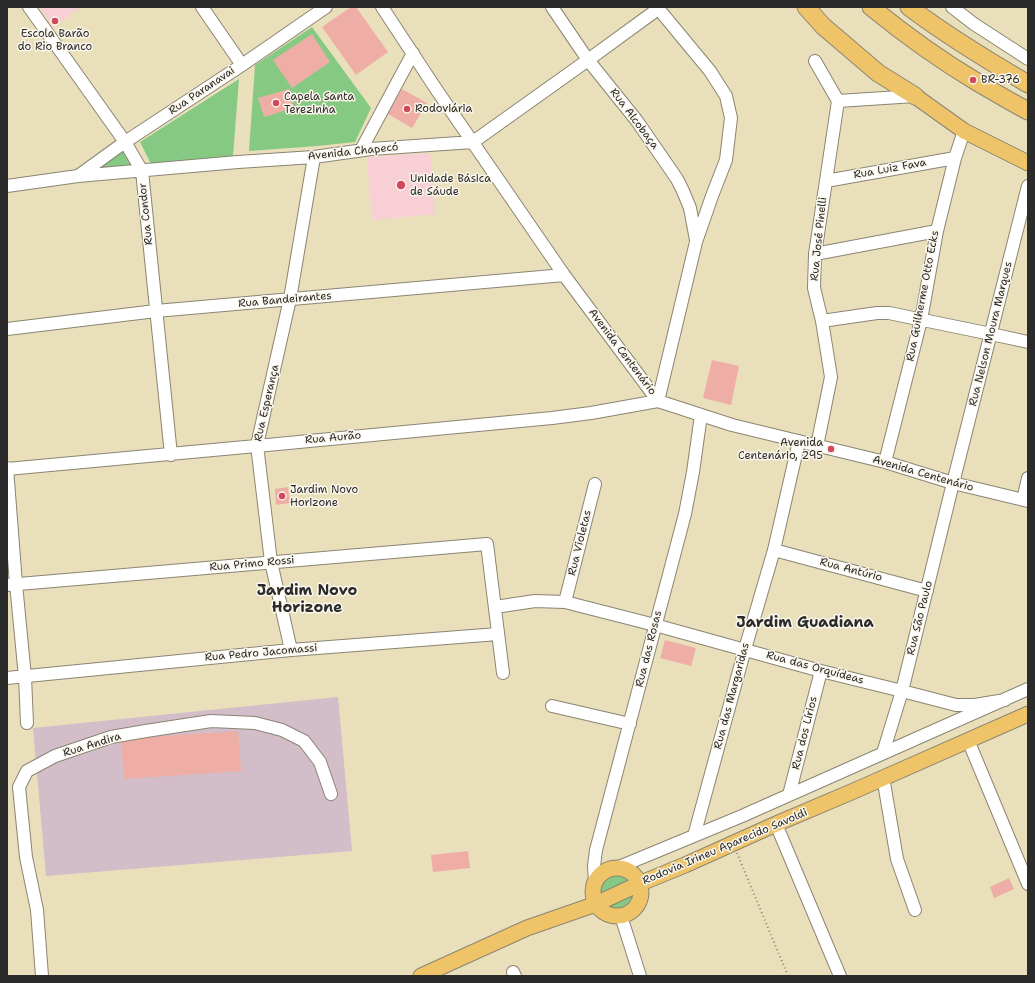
<!DOCTYPE html>
<meta charset="utf-8">
<style>
body{margin:0}
#map{position:relative;width:1035px;height:983px;overflow:hidden;background:#eadfbb;font-family:"Shantell Sans",sans-serif}
canvas{display:block}
.frame{position:absolute;inset:0;border:8px solid #2b2b2b;pointer-events:none}
</style>
<div id="map">
<canvas width="1035" height="983"></canvas>
<div class="frame"></div>
</div>
<script>
const context = document.querySelector('canvas').getContext('2d');
context.lineJoin = 'round';
function fillPath(path, color) { context.fillStyle = color; context.fill(path, 'evenodd'); }
function stroke(path, color, width, dash) { context.strokeStyle = color; context.lineWidth = width; context.lineCap = dash ? 'butt' : 'round'; context.setLineDash(dash || []); context.stroke(path); }
function label(font, color, halo, rows, align = 'center') {
  context.font = font + ' "Shantell Sans",sans-serif'; context.lineWidth = 3; context.setLineDash([]); context.textBaseline = 'middle'; context.strokeStyle = halo; context.fillStyle = color; for (const [text, x, y, turn = 0] of rows) {
    context.save(); context.translate(x, y); context.rotate((+turn || 0) * Math.PI / 180); context.textAlign = isNaN(turn) ? turn : align; if (halo) context.strokeText(text, 0, 0); context.fillText(text, 0, 0); context.restore();
  }
}
fillPath(new Path2D(`
 M40 7H81L53 27Z
 M430 153 435 214 372 220 367 157Z`), '#f7cfd5');
fillPath(new Path2D(`
 M338 697 352 851 46 876 33 728Z`), '#d2bdc8');
fillPath(new Path2D(`
 M312 27 371 108 355 142 317 146 249 151 255 65Z
 M239 79 233 156 151 164 140 142Z
 M126 146 137 165 97 170Z
 M613 870C623 869 630 872 636 879L595 898C593 881 599 878 613 870Z
 M640 890C640 892 640 895 640 897 639 899 637 903 635 905 625 914 613 914 602 907Z`), '#86c982');
fillPath(new Path2D(`
 M351 7H356L388 52 356 75 322 27Z
 M312 34 330 62 292 88 273 60Z
 M289 89 294 108 264 117 258 98Z
 M402 89 427 103 412 128 388 114Z
 M712 360 739 366 731 405 703 398Z
 M288 487 290 503 276 505 275 489Z
 M665 640 696 648 691 666 660 658Z
 M238 731 241 771 124 779 121 739Z
 M468 851 470 868 433 872 431 855Z
 M1009 878 1014 889 994 898 990 887Z`), '#efaea5');
const minor = new Path2D(`
 M29 7 125 142 142 171 171 455
 M202 7 242 65
 M382 7 436 89 564 275 658 401 732 425 885 462 953 483 1028 501
 M552 7 588 60 637 121 677 179 683 191 690 208 696 240
 M657 7 710 71 726 96 731 118 726 160 712 196 696 242 658 401
 M952 7 974 24 1028 59
 M815 61 838 101
 M838 101 915 96
 M361 150 413 53
 M78 176 125 142 242 65 326 7
 M826 181 955 158
 M7 186 78 176 238 162 314 157 371 149 473 142 588 60 658 9
 M815 254 937 231
 M822 321 877 313H889L991 334 1028 342
 M7 329 156 311 564 275
 M817 446 831 377 822 321 814 288 815 254 838 101
 M885 462 921 320 937 231 955 158 964 131
 M7 468 16 584 25 677 27 723
 M7 469C189 453 370 435 552 418L591 413 658 401
 M1023 500 1028 478
 M774 550 927 591
 M7 585 487 544 503 673
 M565 602 595 484
 M495 607 535 601 565 602 655 625 821 671 902 691 956 705H975L1005 700
 M291 650 271 562 257 445 290 299 314 157
 M7 678 291 650 498 634
 M552 706 630 724
 M968 740 1028 884
 M883 753 902 691 953 483 1028 186
 M883 777 897 859 915 910
 M789 795 821 671
 M776 824 840 976
 M694 836 745 649 774 550 799 441
 M619 867 742 816 1028 689
 M595 881 594 866 596 850 685 514 693 472 701 415
 M621 916 640 976
 M513 972 515 976
 M42 976 37 910 26 857 19 787 27 771 55 756 111 737 146 731 211 721 255 723 282 730 304 741 320 762 331 794`);
const major = new Path2D(`
 M915 96 964 131 1028 163
 M593 892a24 24 0 1 1 48 0a24 24 0 1 1-48 0Z
 M421 976 527 928 596 904 641 883 685 865 776 824 856 790 1028 714`);
const highway = new Path2D(`
 M806 7 823 26 878 73 915 96
 M871 7C904 34 940 60 977 82 994 92 1011 102 1028 111
 M909 7C946 35 987 60 1028 84`);
stroke(minor, '#8a8573', 14);
stroke(major, '#8a8573', 17);
stroke(highway, '#8a8573', 19);
stroke(new Path2D(`
 M737 853 788 976`), '#8a8573', 2, [1, 3]);
stroke(minor, '#fff', 12);
stroke(major, '#efc469', 15);
stroke(highway, '#efc469', 17);
for (const [x, y, r, color] of [
 [55,21,4,"#d1495b"],
 [973,80,4,"#d1495b"],
 [276,103,4,"#d1495b"],
 [407,109,4,"#d1495b"],
 [401,185,5,"#d1495b"],
 [831,449,4,"#d1495b"],
 [282,496,4,"#d1495b"]
]) { const dot = new Path2D(); dot.arc(x, y, r, 0, 2 * Math.PI); context.fillStyle = color; context.fill(dot); stroke(dot, '#fbf7ec', 1.5); }
label('11px', '#2b2b2b', '#fbf7ec', [
 ["Escola Barão",55,34,"center"],
 ["do Rio Branco",55,47,"center"],
 ["BR-376",981,80],
 ["Capela Santa",284,97],
 ["Terezinha",284,110],
 ["Rodoviária",415,109],
 ["Unidade Básica",410,179],
 ["de Sáude",410,192],
 ["Avenida",823,443,"right"],
 ["Centenário, 295",823,456,"right"],
 ["Jardim Novo",290,490],
 ["Horizone",290,503]
], 'left');
label('11px', '#2b2b2b', '#fbf7ec', [
 ["Rua Paranavai",202,91,-34],
 ["Rua Alcobaça",634,119,53],
 ["Avenida Chapecó",353,152,-6],
 ["Rua Luiz Fava",890,169,-10],
 ["Rua Condor",146,214,-96],
 ["Rua José Pinelli",819,239,-84],
 ["Rua Guilherme Otto Ecks",923,296,-79],
 ["Rua Bandeirantes",285,300,-5],
 ["Rua Nelson Moura Marques",991,334,-76],
 ["Avenida Centenário",622,352,53],
 ["Rua Esperança",267,403,-77],
 ["Rua Aurão",333,438,-5],
 ["Avenida Centenário",923,474,16],
 ["Rua Violetas",580,543,-76],
 ["Rua Primo Rossi",252,564,-5],
 ["Rua Antúrio",851,570,15],
 ["Rua São Paulo",920,618,-76],
 ["Rua das Rosas",649,649,-76],
 ["Rua Pedro Jacomassi",261,653,-5],
 ["Rua das Orquídeas",815,668,15],
 ["Rua das Margaridas",732,696,-75],
 ["Rua dos Lírios",805,733,-76],
 ["Rua Andira",92,745,-17],
 ["Rodovia Irineu Aparecido Savoldi",725,847,-23]
]);
label('bold 15px', '#2b2b2b', '#fbf7ec', [
 ["Jardim Novo",307,591],
 ["Horizone",307,608],
 ["Jardim Guadiana",805,623]
]);
</script>
